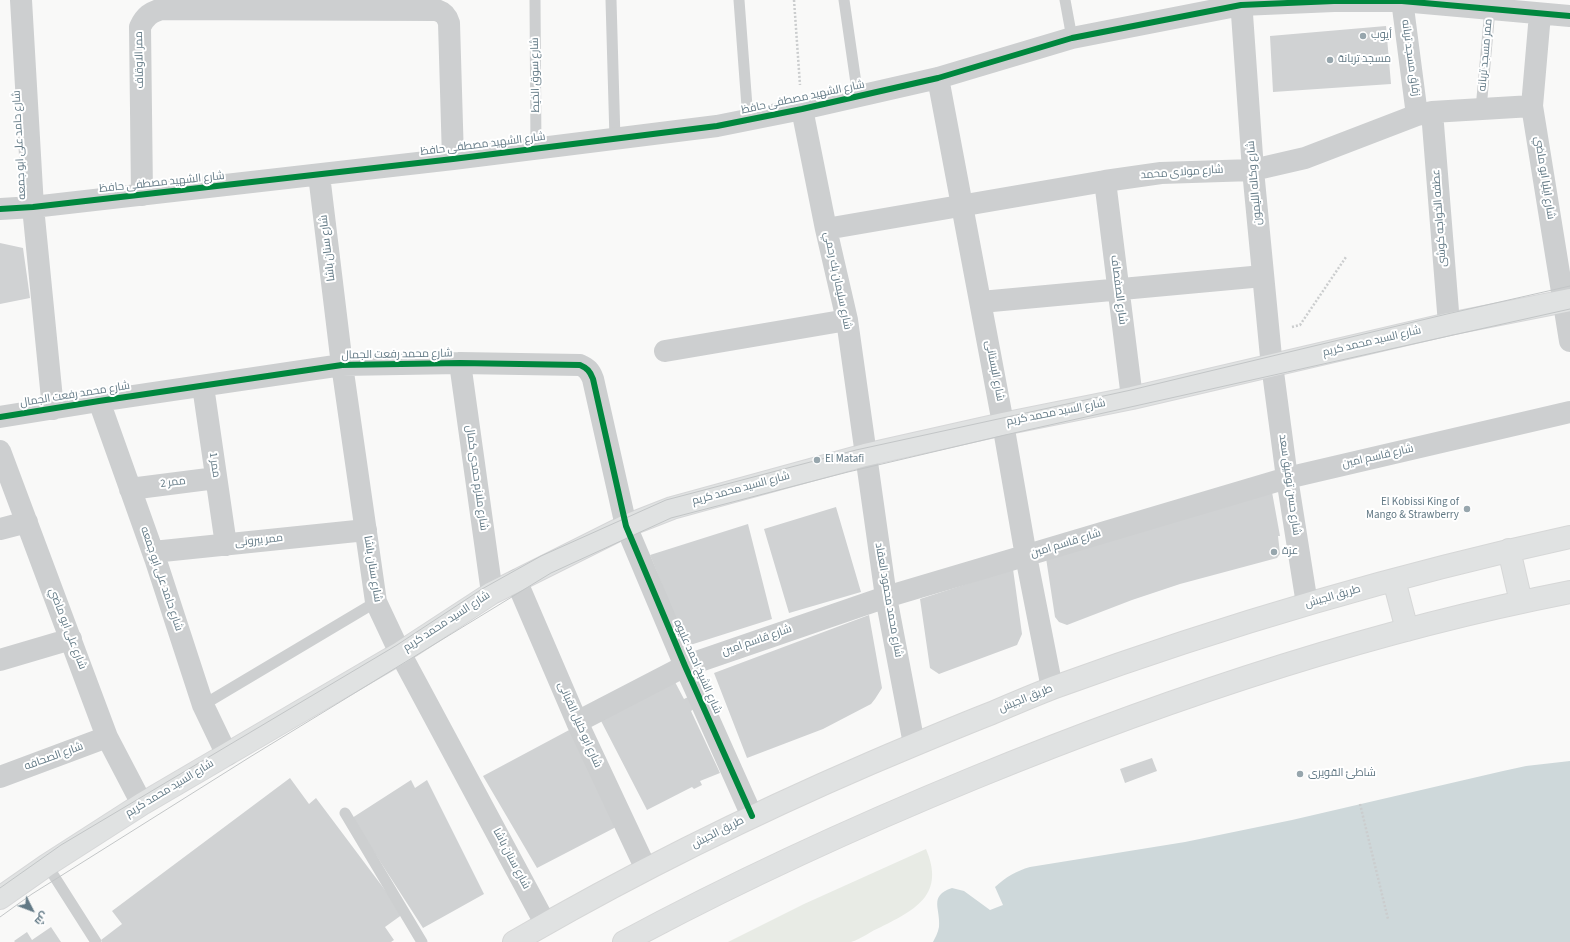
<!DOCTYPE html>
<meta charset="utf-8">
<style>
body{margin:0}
#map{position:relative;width:1570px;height:942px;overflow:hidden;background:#f9f9f8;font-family:"Source Sans 3",Cairo,sans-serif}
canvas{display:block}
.north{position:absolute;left:12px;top:890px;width:40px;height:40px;-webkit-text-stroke:3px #fff;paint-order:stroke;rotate:132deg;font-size:11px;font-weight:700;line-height:16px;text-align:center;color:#627985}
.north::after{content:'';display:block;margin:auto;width:14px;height:18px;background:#627985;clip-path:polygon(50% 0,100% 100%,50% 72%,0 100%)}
</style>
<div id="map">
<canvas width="1570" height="942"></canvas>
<div class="north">ش</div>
</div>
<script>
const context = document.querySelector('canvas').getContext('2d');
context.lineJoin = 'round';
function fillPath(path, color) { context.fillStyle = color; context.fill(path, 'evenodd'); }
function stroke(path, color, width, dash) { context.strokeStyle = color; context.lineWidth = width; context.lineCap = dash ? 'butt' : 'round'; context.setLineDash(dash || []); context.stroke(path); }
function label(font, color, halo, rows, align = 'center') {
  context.font = font + ' "Source Sans 3",Cairo,sans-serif'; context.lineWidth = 4; context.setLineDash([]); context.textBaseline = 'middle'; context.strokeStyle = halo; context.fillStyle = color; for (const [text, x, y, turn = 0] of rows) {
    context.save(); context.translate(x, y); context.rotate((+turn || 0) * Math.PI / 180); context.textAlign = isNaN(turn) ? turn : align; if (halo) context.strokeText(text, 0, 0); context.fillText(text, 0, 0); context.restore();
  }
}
fillPath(new Path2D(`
 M926 849C945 894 917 909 881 927 871 931 861 939 851 942 841 942 827 942 817 942 787 942 758 942 728 942L804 904Z`), '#e8ebe5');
fillPath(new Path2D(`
 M1570 761V942H933C935 938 938 933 939 927 941 909 928 896 952 888L964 891 990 910 1003 905 995 887C1006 877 1016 871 1030 867L1185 842 1292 820 1503 771 1526 766Z`), '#ced8da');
fillPath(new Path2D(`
 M1386 26 1391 84 1273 92 1270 36Z
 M0 243 23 248 30 298 0 304Z
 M1272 492 1280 536H1278L1280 554 1277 558 1180 584 1132 600 1067 625 1059 622 1055 617 1046 558Z
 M836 507 861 592 789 613 764 529Z
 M748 524 772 619 687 646 650 555Z
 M1013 569 1022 634 1017 645 939 674 930 668 920 599Z
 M869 615 882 688 875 699 871 704 823 729 747 758 714 673Z
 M675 682 684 699 688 697 694 709 691 711 720 773 700 781 702 785 694 789 692 787 647 810 600 719Z
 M571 729 618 826 537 868 483 776Z
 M1152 758 1157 771 1125 783 1120 769Z
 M290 778 309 804 316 798 403 914 385 927 394 940 391 942H102L101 940 122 924 112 911Z
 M411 780 415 788 427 780 484 894 423 928 352 818Z
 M51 927 61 942H15L14 941 27 932 32 940Z`), '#d0d2d3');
const secondary = new Path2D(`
 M0 898 47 865 142 804 400 653 492 593 626 526 672 508 865 455 1003 424 1132 398 1449 324 1570 300`);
const trunk = new Path2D(`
 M1509 550 1521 602
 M1394 580 1407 630
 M514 942C629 875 748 816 871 763 911 746 951 729 992 713 1013 704 1034 695 1055 687 1223 626 1395 575 1570 537
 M624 942C737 881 855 827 974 778 1166 699 1365 632 1570 592`);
stroke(secondary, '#d6d7d8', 24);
stroke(trunk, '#d6d7d7', 24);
stroke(new Path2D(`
 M794 0 800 85
 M1292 327 1300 325 1346 257
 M1360 804 1388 919`), '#cbcdce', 2.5, [2, 2]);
stroke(new Path2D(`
 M535 0 536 149
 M611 0 615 139
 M739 0 748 120
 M844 0 858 97
 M1065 0 1072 38
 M1481 109 1490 9
 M203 705 376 602
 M345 813 422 942
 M47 865 96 942`), '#cdcfd0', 11);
stroke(new Path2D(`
 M21 0 33 207 53 409
 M1241 0 1253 170 1271 357 1287 478 1307 604
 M1402 0 1417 115
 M1540 14 1532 106 1570 341
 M938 78 1002 418 1026 556 1052 688
 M802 109 826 229 847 320 886 597 914 744
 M1432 112 1449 324
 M319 175 342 365 376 602 400 653 545 923
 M1105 181 1132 398
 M142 195 140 27C145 16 151 12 162 9L436 10C444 12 447 16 449 23L453 159
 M0 209 33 207 453 159 717 126 802 109 938 78 1072 38 1241 5 1334 1H1402L1570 16
 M826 229 1105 181 1161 173 1253 170 1305 158 1417 115 1432 112 1532 106
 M981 302 1263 276
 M665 351 847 320
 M460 363 492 593
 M203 386 226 545
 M99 401 156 561 203 705 227 755
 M0 417 99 401 342 365 460 363 580 365C587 368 590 371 593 379L626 526 685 666 752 816
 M0 451 107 737 142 804
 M130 489 216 478
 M0 529 27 522
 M153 552 366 530
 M516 580 577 722 646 869
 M0 660 71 639
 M577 722 685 666 886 597 1287 478 1570 412
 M0 777 107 737`), '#cdcfd0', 22);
stroke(secondary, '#e0e2e2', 22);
stroke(trunk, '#e0e2e2', 22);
stroke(new Path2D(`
 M0 888 61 845 397 645 482 589 541 556 666 500 856 450 1131 390 1447 314 1570 286
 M0 917 32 894 250 757 551 573 671 518 848 472 1005 435 1570 309`), '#c3c6c7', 1);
stroke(new Path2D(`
 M0 209 33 207 453 159 717 126 802 109 938 78 1072 38 1241 5 1334 1H1402L1570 16
 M0 417 99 401 342 365 460 363 580 365C587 368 590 371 593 379L626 526 685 666 752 816`), '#00873e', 6);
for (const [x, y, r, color] of [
 [1363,36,4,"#97a6ad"],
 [1330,60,4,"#97a6ad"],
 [817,460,4,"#97a6ad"],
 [1467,509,4,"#97a6ad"],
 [1274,552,4,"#97a6ad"],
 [1300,774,4,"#97a6ad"]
]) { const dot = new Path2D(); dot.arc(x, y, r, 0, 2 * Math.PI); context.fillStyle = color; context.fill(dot); stroke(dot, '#fff', 1.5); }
label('11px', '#627985', '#fff', [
 ["أيوب",1371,36],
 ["مسجد تربانة",1338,60],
 ["El Matafi",825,460],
 ["El Kobissi King of",1459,503,"right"],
 ["Mango & Strawberry",1459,516,"right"],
 ["عزة",1282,552],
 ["شاطئ القويرى",1308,774]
], 'left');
label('11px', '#627985', '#fff', [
 ["ممر مسجد تربانه",1486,55,-85],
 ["زقاق مسجد تربانه",1410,58,82],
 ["ممر الاوقاف",140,60,-91],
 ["شارع سوق الخيط",536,75,-91],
 ["شارع الشهيد مصطفى حافظ",803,98,-12],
 ["شارع حامد على ابو جمعه",20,145,-93],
 ["شارع الشهيد مصطفى حافظ",483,145,-7],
 ["شارع مولاى محمد",1182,173,-4],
 ["شارع ايليا ابو ماضي",1544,178,81],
 ["شارع الشهيد مصطفى حافظ",162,183,-6],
 ["شارع وكاله الليمون",1255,183,-95],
 ["عطفه الخواجه كوشى",1440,218,-94],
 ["شارع سنان باشا",328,248,-97],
 ["شارع سليمان بك رحمي",837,281,78],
 ["شارع الصفصاف",1118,290,83],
 ["شارع السيد محمد كريم",1372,342,-13],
 ["شارع محمد رفعت الجمال",397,355,-1],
 ["شارع البستانى",994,371,79],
 ["شارع محمد رفعت الجمال",75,395,-9],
 ["شارع السيد محمد كريم",1056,413,-11],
 ["شارع قاسم امين",1378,457,-13],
 ["ممر 1",214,465,82],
 ["شارع ملازم حمدى كمال",476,478,82],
 ["ممر 2",173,483,-7],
 ["شارع حسن توفيق سعد",1289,485,82],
 ["شارع السيد محمد كريم",741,489,-15],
 ["ممر بيرونى",259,541,-6],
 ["شارع قاسم امين",1066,544,-17],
 ["شارع سنان باشا",372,569,81],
 ["شارع حامد على ابو جمعه",161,579,71],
 ["طريق الجيش",1333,597,-16],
 ["شارع محمد محمود العقاد",888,600,80],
 ["شارع السيد محمد كريم",447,622,-33],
 ["شارع على ابو ماضي",67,629,69],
 ["شارع قاسم امين",757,641,-19],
 ["شارع الشيخ احمد عليوه",697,667,66],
 ["طريق الجيش",1026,699,-22],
 ["شارع ابو خليل القبانى",579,725,66],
 ["شارع الصحافه",54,757,-20],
 ["شارع السيد محمد كريم",170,789,-31],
 ["طريق الجيش",718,833,-27],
 ["شارع سنان باشا",511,859,62]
]);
</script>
